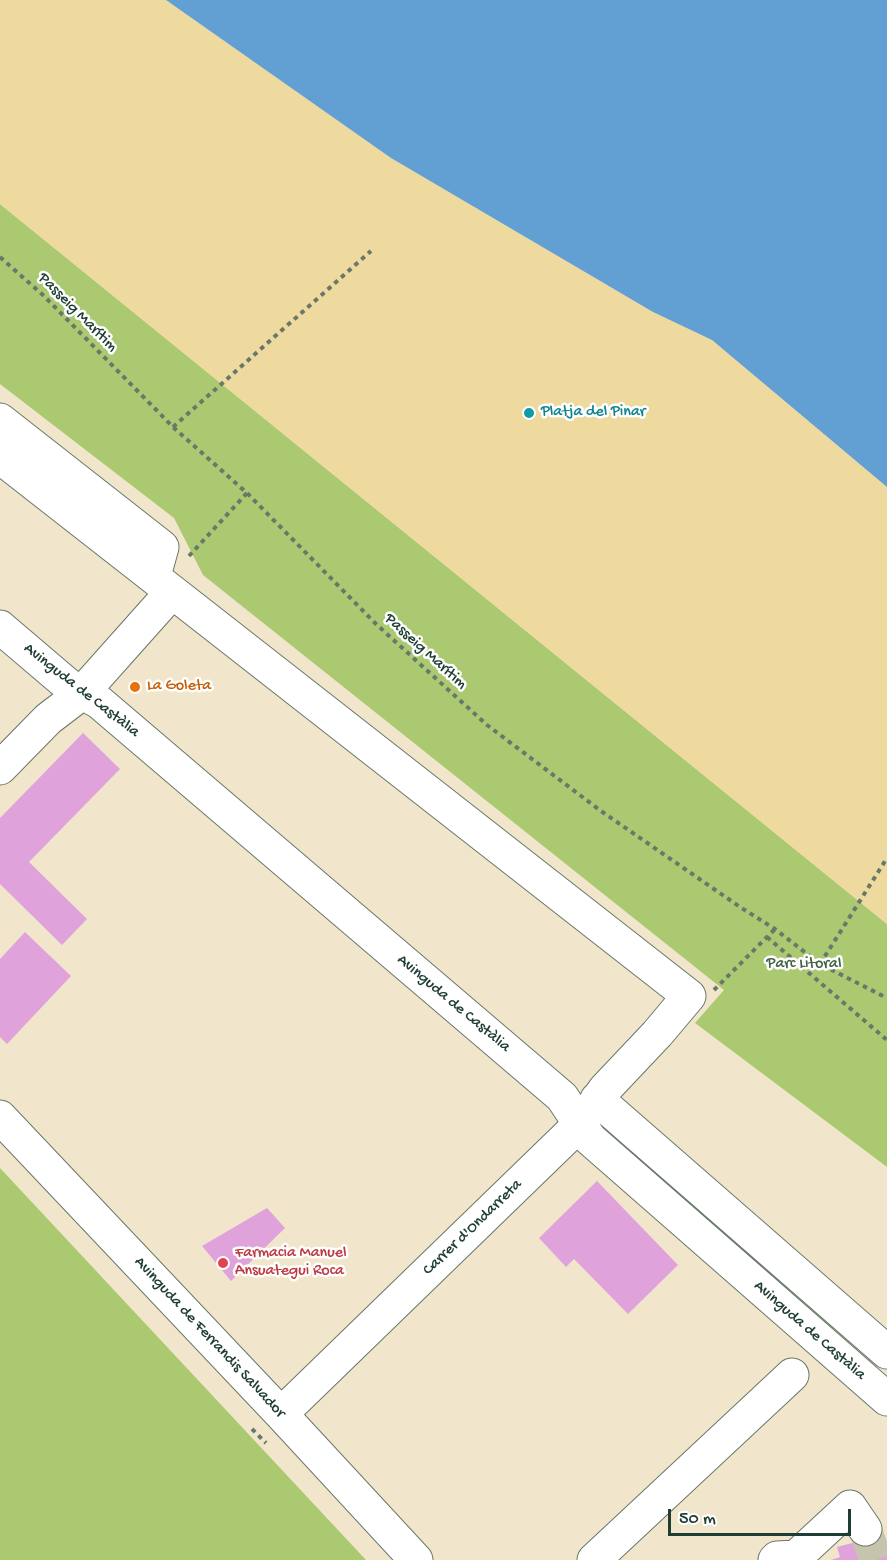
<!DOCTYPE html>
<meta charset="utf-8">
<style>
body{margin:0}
#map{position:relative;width:887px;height:1560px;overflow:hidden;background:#f1e6cb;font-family:"Gochi Hand",sans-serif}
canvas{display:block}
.scale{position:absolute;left:668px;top:1509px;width:183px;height:27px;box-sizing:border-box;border:3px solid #1f3d34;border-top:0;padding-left:8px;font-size:18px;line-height:21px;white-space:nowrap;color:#1f3d34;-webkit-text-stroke:4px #fff;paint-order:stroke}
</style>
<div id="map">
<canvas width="887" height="1560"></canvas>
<div class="scale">50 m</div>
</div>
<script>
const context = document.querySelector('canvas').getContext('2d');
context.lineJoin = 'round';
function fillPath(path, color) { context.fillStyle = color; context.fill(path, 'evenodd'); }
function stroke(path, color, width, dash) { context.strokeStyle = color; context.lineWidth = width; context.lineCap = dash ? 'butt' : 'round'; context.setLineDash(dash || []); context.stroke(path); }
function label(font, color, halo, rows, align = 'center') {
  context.font = font + ' "Gochi Hand",sans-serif'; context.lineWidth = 5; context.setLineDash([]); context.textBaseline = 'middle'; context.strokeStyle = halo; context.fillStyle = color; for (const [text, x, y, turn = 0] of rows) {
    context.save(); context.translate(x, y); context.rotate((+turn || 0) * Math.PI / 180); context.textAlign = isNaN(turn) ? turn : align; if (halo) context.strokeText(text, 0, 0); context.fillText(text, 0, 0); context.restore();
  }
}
fillPath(new Path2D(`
 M0 204 887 924V1167L695 1023 724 990 203 575 174 518 0 384Z
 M0 1168 366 1560H0Z`), '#abc970');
fillPath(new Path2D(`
 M0 0H166L391 158 653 312 712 340 887 487V924L0 204Z`), '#eeda9e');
fillPath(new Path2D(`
 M166 0H887V487L712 340 653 312 391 158Z`), '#629fd3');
fillPath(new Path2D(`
 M83 733 120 769 29 862 87 919 62 945 0 884V818Z
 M25 932 71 976 7 1044 0 1037V959Z
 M597 1181 678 1265 628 1314 574 1259 566 1267 539 1238Z
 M267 1208 285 1228 231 1281 202 1246Z
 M873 1527 879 1550 887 1549V1560H831L840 1557 837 1547 856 1542Z`), '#dfa2db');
stroke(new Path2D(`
 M865 1529 876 1560`), '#c7c4ad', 33, [33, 16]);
const minor = new Path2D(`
 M0 420 162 547 154 576
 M0 457 689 996 657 1034 605 1089 580 1124 281 1414
 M0 627 68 685 99 702 562 1097 590 1139 887 1399
 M0 768 48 719 82 693 172 592
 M597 1099 887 1352
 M0 1117 281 1414 416 1560
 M594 1560 792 1375
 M775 1560 777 1558 796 1557 850 1507 865 1529`);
stroke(minor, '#687869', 35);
stroke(new Path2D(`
 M0 257 44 296 173 427 247 493 376 624 487 725 601 811 740 907 775 929 820 964 887 998
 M173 427 371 251
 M189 556 247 493
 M767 937 887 1040
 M820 964 887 858
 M714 990 775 929
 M252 1429 266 1443`), '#687869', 4, [4.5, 4.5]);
stroke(minor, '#fff', 33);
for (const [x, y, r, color] of [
 [529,413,6,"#0f9aa8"],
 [135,687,6,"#e8710a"],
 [223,1263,6,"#e0444e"]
]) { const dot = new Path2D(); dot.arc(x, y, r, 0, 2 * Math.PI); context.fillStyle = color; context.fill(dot); stroke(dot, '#fff', 2); }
label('16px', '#1f3d34', '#fff', [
 ["Passeig Marítim",77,313,45],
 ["Passeig Marítim",425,652,42],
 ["Avinguda de Castàlia",81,691,38],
 ["Avinguda de Castàlia",453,1004,40],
 ["Carrer d'Ondarreta",473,1228,-44],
 ["Avinguda de Castàlia",809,1331,41],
 ["Avinguda de Ferrandis Salvador",209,1338,47]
]);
label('16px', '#0d838f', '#fff', [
 ["Platja del Pinar",541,413]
], 'left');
label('16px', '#c56008', '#fff', [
 ["La Goleta",147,687]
], 'left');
label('16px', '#426043', '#fff', [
 ["Parc Litoral",804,965]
]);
label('16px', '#be3a42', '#fff', [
 ["Farmacia Manuel",235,1254],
 ["Ansuategui Roca",235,1272]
], 'left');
</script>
